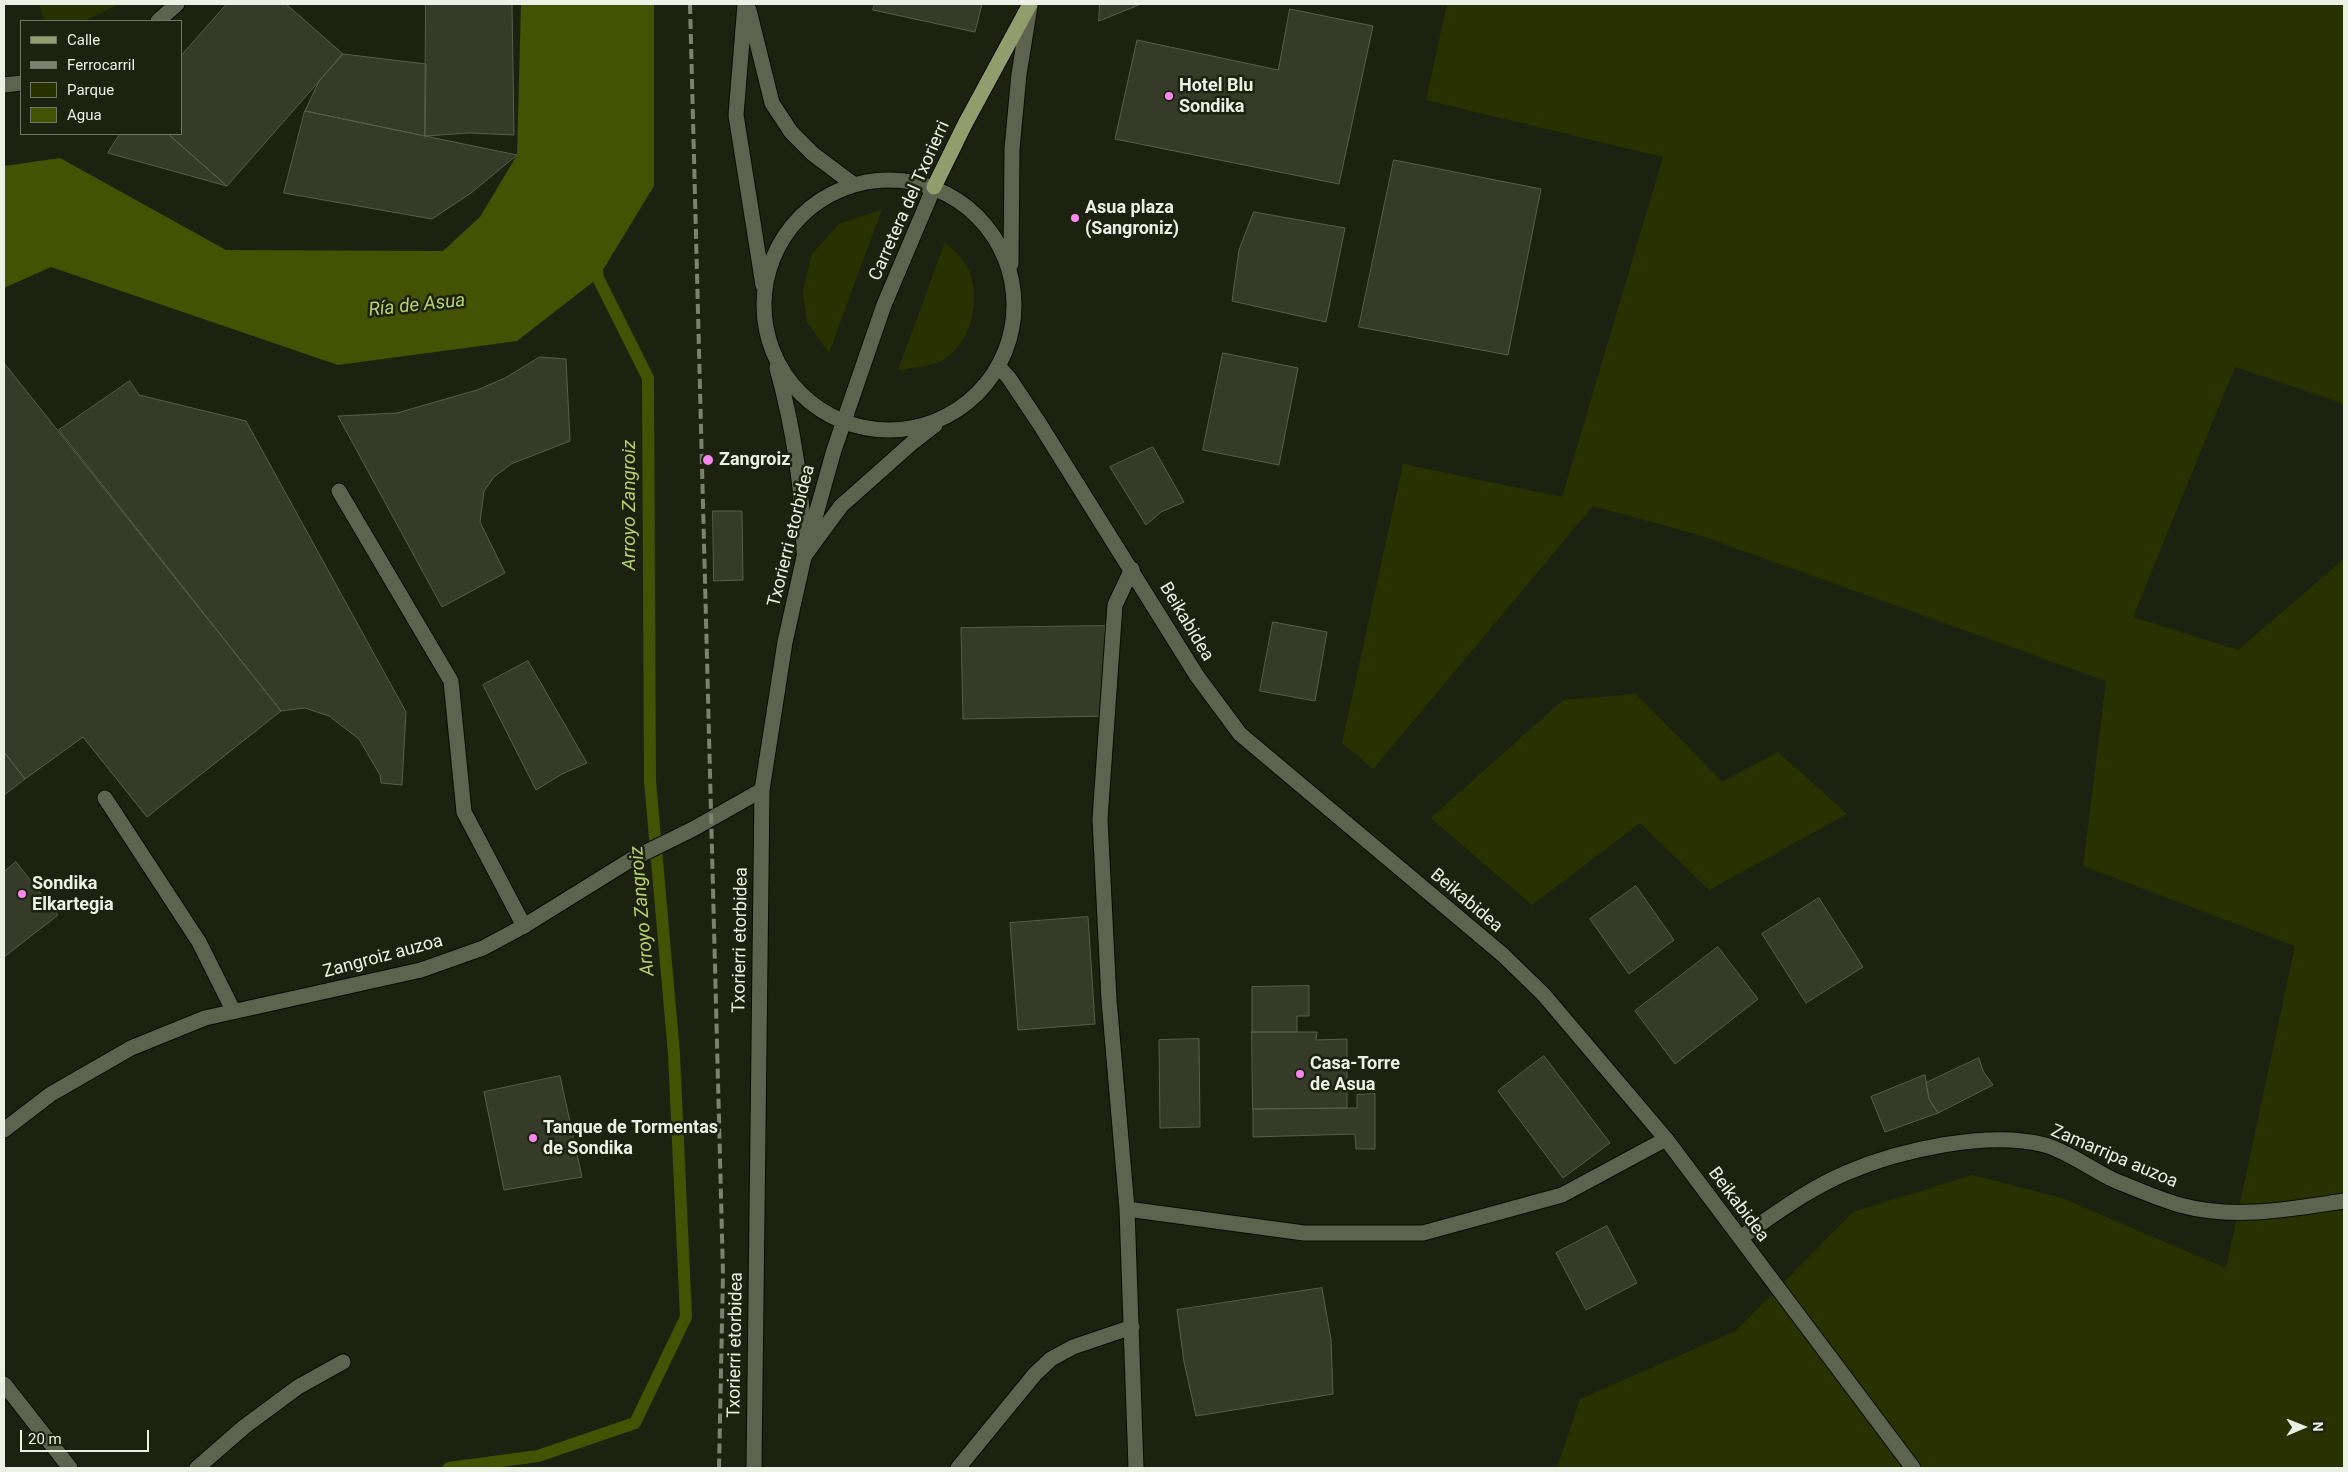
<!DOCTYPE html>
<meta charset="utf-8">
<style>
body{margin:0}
#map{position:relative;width:2348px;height:1472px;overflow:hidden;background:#1d2210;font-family:Roboto,sans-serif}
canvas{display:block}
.frame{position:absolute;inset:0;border:5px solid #edf1e5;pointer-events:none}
.legend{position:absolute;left:20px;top:20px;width:162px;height:115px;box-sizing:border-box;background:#1d2210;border:1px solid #707565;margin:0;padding:6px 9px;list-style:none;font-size:15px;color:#edf1e5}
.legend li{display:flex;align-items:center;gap:10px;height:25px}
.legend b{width:25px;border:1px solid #707565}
.north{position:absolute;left:2278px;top:1402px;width:50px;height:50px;-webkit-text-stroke:4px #1d2210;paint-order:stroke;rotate:89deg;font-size:14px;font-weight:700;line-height:20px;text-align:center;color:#edf1e5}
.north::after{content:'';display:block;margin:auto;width:18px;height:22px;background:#edf1e5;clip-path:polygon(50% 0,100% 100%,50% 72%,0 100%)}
.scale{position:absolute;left:20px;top:1430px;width:129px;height:22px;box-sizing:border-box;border:2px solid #edf1e5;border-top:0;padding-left:6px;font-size:15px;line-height:18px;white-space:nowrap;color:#edf1e5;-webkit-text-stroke:4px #1d2210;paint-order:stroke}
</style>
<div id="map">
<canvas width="2348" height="1472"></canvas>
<div class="frame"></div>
<ul class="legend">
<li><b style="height:6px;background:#909d6c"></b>Calle</li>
<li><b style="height:6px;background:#7d8172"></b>Ferrocarril</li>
<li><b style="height:14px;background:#293101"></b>Parque</li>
<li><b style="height:14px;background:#445204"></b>Agua</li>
</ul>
<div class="north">N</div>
<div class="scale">20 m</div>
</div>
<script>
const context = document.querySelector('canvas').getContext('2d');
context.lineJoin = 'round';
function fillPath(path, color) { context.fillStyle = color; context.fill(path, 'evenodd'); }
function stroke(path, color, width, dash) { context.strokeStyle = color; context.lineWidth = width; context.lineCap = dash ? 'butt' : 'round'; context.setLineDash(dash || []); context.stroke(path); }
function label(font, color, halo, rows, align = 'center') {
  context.font = font + ' Roboto,sans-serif'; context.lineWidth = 5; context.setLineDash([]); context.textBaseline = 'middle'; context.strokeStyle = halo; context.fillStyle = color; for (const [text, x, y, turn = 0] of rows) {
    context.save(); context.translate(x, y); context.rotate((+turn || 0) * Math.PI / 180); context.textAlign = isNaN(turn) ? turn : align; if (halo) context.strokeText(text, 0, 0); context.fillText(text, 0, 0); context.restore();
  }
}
fillPath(new Path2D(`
 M39 4H119L84 21H44Z
 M1447 4H2344V404L2235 367 2133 617 2238 650 2344 559V1468H1557L1580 1399 1736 1331 1853 1212 1972 1175 2062 1198 2226 1268 2295 946 2083 866 2106 681 1696 534 1593 506 1373 769 1342 743 1403 464 1562 497 1663 157 1426 100Z
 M882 209 829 353 807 322 803 290 812 254 839 224Z
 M945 242C952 249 962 257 966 265 984 296 971 349 937 363 925 367 910 368 898 370Z
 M1636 694 1722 782 1778 752 1847 814 1709 890 1640 823 1532 905 1431 818 1563 700Z`), '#293101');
fillPath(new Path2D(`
 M521 4H654V186L598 278 517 341 338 365 51 267 4 288V166L60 158 226 250 443 251 480 217 517 155Z`), '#445204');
stroke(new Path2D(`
 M449 1468 538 1456 635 1423 686 1317 674 1054 650 781 648 378 598 278 596 263`), '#445204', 12);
const building = new Path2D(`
 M227 4H286L343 54 227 186 168 134H181V56Z
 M426 4H512L514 135 469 133 425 136Z
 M875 4H982L975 32 873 10Z
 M1100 4H1141L1099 21Z
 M1290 9 1373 26 1339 184 1115 139 1137 40 1278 70Z
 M343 54 426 64 425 136 305 111 319 81Z
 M305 111 425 136 517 155 471 193 432 219 284 193Z
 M120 134H168L227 186 108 153Z
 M1394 160 1541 189 1508 355 1359 327Z
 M1254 212 1345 228 1326 322 1232 301 1239 250Z
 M1223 353 1298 368 1279 465 1203 450Z
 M540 357 566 359 570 441 511 464 494 477 484 491 480 522 505 573 442 607 338 416 397 413 477 390 505 378Z
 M4 363 281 711 147 817 83 737 25 779 4 752Z
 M130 381 139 395 246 421 406 712 402 785 381 783 380 775 359 739 329 716 305 708 281 711 59 430Z
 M1153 447 1184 502 1161 512 1146 525 1110 467Z
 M713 511H742L743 580 714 581Z
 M1273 622 1327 632 1315 701 1260 691Z
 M1105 626 1107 716 963 719 961 628Z
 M528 661 587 763 562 774 536 790 483 685Z
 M4 752 25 779 4 795Z
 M16 862 58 915 4 957V872Z
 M1636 886 1674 940 1629 974 1590 919Z
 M1819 898 1863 967 1806 1003 1762 934Z
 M1088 917 1095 1024 1018 1030 1010 923Z
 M1718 947 1758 999 1675 1064 1635 1011Z
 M1309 986V1016H1297V1032H1252V987Z
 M1252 1032H1317L1316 1040 1347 1039V1108L1253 1109Z
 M1199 1039 1200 1127 1160 1128 1159 1040Z
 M1544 1056 1610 1143 1563 1178 1498 1091Z
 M1979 1058 1983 1071 1993 1085 1938 1113 1929 1099 1926 1083Z
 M1925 1075 1929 1099 1938 1113 1885 1132 1871 1097Z
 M560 1076 582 1177 504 1190 484 1092Z
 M1375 1094V1149H1356L1355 1134 1253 1137V1109L1357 1108V1095Z
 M1607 1226 1637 1283 1586 1310 1556 1253Z
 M1322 1288 1331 1340 1333 1394 1196 1416 1184 1362 1177 1310Z`);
fillPath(building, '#363b29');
stroke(building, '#595e4b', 1);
const lane = new Path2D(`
 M339 491 451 681 464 812 524 926
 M1132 569 1115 605 1100 819 1109 1000 1127 1209 1136 1468
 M105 798 199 942 233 1010
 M1127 1209 1304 1233H1423L1562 1195 1666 1139
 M197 1468 244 1427 298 1387 343 1362
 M958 1468 1035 1374 1051 1359 1073 1347 1132 1327`);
const street = new Path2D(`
 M745 4 736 115 763 285
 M749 10 772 103 791 132 813 154 853 184
 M158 21 177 4
 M4 85 21 83
 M764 305a125 125 0 1 1 250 0a125 125 0 1 1-250 0Z
 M1011 264 1012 149 1019 74 1030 6
 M999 367 1009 378 1039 423 1197 676 1240 734 1503 955 1544 995 1666 1139 1913 1468
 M777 368C794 430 803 488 804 552
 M805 555 841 506 913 442 935 425
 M4 1130 51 1094 131 1048 205 1018 421 970 483 948 524 926 632 859 693 829 762 790
 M1740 1238C1774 1215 1808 1189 1846 1173 1899 1150 1988 1130 2045 1145 2067 1151 2094 1171 2116 1181 2137 1189 2158 1199 2180 1205 2234 1220 2290 1209 2344 1201
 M4 1384 70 1468`);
const secondary = new Path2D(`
 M754 1468 762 790 785 642 804 557 834 450 884 305 934 187`);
const primary = new Path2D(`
 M934 187 965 124 1030 4`);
stroke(lane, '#080b00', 17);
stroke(street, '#080b00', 17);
stroke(secondary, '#080b00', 17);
stroke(primary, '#080b00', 17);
stroke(lane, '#5e6350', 15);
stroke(street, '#5e6350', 15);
stroke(secondary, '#5e6350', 15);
stroke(primary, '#909d6c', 15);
stroke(new Path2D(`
 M690 4 723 1274 719 1468`), '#7d8172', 4, [10, 5]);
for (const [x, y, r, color] of [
 [1169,96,5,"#f688ed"],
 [1075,218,5,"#f688ed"],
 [708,460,6,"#f688ed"],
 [22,894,5,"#f688ed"],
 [1300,1074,5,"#f688ed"],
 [533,1138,5,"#f688ed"]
]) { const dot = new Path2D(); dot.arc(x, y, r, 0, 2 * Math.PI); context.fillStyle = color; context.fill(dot); stroke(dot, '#1d2210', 2); }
label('bold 18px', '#edf1e5', '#1d2210', [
 ["Hotel Blu",1179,86],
 ["Sondika",1179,107],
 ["Asua plaza",1085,208],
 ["(Sangroniz)",1085,229],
 ["Zangroiz",719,460],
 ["Sondika",32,884],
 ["Elkartegia",32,905],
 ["Casa-Torre",1310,1064],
 ["de Asua",1310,1085],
 ["Tanque de Tormentas",543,1128],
 ["de Sondika",543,1149]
], 'left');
label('18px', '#edf1e5', '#1d2210', [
 ["Carretera del Txorierri",910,201,-66],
 ["Txorierri etorbidea",792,536,-76],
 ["Beikabidea",1186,622,59],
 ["Beikabidea",1466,901,40],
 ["Txorierri etorbidea",741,940,-89],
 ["Zangroiz auzoa",383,957,-15],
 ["Zamarripa auzoa",2114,1157,23],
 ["Beikabidea",1738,1205,53],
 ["Txorierri etorbidea",736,1345,-89]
]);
label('italic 19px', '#b8cf6e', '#1d2210', [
 ["Ría de Asua",417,306,-6],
 ["Arroyo Zangroiz",630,505,-90],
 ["Arroyo Zangroiz",643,911,-95]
]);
</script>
